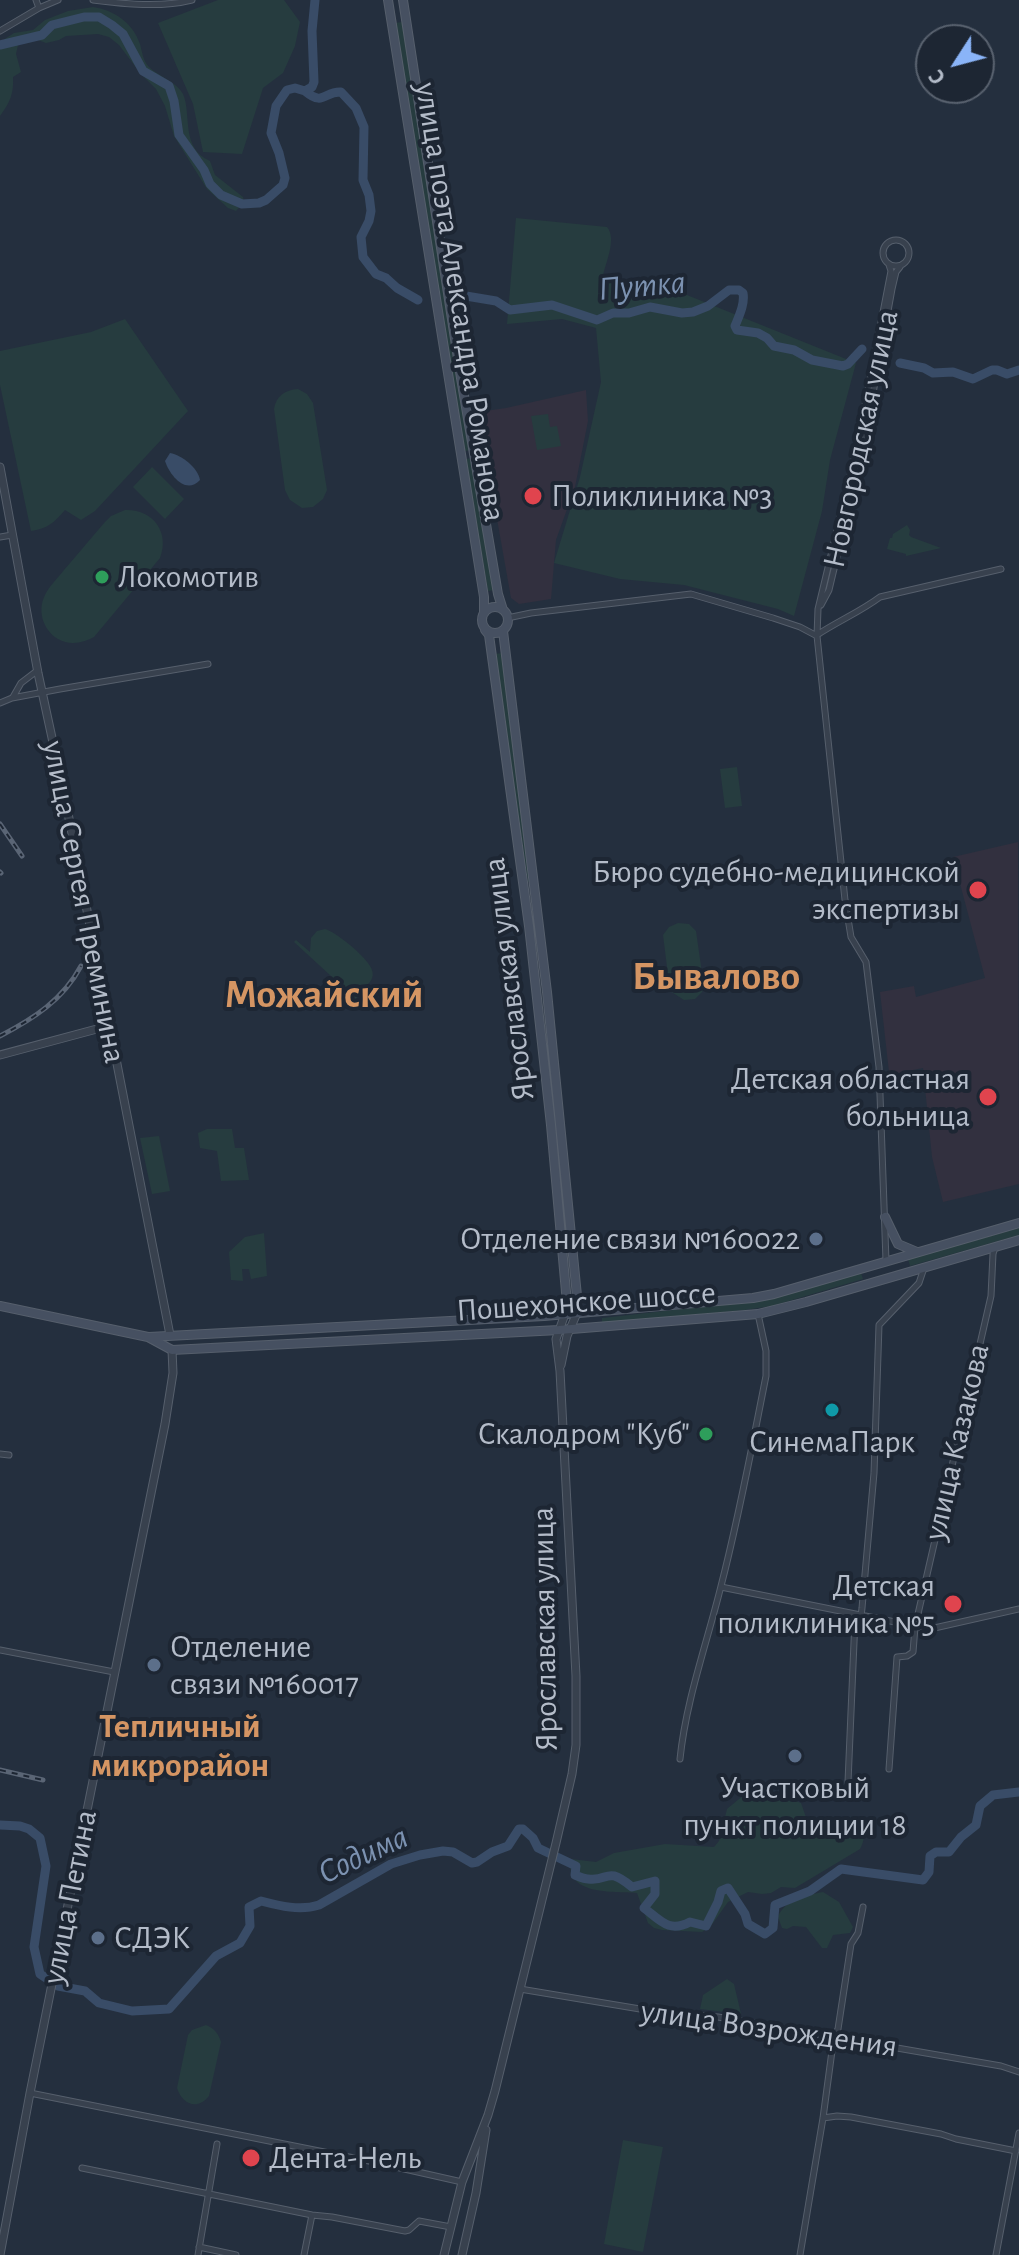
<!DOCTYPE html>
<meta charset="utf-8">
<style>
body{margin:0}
#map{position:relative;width:1019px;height:2255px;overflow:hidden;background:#242f3e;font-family:"Alegreya Sans",sans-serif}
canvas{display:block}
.north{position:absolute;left:915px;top:24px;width:80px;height:80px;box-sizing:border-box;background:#1d2633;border:2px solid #59626f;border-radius:50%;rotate:234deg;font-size:22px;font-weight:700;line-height:32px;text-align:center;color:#b4bcc9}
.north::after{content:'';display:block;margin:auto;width:28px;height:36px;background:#8ab4f8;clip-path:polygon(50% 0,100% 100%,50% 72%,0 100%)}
</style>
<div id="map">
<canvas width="1019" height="2255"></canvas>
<div class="north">С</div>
</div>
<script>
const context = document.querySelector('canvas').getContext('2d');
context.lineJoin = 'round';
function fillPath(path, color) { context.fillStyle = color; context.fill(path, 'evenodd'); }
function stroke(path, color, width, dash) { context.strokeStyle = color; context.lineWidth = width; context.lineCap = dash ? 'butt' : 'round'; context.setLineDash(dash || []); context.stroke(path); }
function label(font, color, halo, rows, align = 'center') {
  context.font = font + ' "Alegreya Sans",sans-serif'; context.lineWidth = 8; context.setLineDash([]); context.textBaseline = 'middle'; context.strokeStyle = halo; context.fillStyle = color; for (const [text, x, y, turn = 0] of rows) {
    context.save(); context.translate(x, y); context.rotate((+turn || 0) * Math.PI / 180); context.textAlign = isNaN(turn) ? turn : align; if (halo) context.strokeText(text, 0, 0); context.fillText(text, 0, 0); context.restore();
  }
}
fillPath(new Path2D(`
 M586 390 588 421 575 487 556 540 551 599 519 604 511 598 478 412 506 408Z
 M1018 842 1019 1184 943 1202 932 1157 923 1068 893 1074 889 1072 880 992 914 986 916 997 985 978 953 857Z`), '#32303f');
fillPath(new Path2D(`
 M218 0H284L300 22 295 46 283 73 263 88 242 154 203 152 193 104 158 23Z
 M93 7C114 10 133 23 140 44 142 51 143 61 149 67 159 77 176 81 183 94 192 114 180 148 210 161L215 175 243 197 244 202 236 211 228 208 207 189 174 136 165 106 156 89 141 74 119 45 109 37 98 34 66 36 59 40 46 43 35 39 18 45 16 54 21 72 13 77C14 94 10 102 0 116V42L14 33 33 30 45 20 68 11Z
 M402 22 471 450 465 451 395 23Z
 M516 218 607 227C617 239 606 261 603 276L672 289 856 363 830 460 822 511 794 616 778 609 684 585 620 579 554 563 580 477 601 382 596 328 562 319 507 324Z
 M125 319 188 411 95 511 81 520 65 510C55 522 47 529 31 531L0 385V351L91 332Z
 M298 389 307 394 313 403 327 490 323 499 313 507 302 508 290 500 285 490 274 409C276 396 285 390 298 389Z
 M548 414 550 427 557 426 561 446 537 450 531 416Z
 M472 458 494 590 488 591 466 459Z
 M152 467 184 499 165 519 133 487Z
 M125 510C153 509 170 532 160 558L94 637C83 643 70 646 58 639 43 630 37 611 45 595 49 586 58 578 64 570 78 554 91 538 105 522L111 516Z
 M907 525 910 530 909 535 911 537 941 548 906 556V554L887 549 890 538H892L893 534Z
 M502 653 531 882H528L495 654Z
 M737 767 742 806 725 808 720 769Z
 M678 923 689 924 696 931 704 987 702 992 695 999 684 1000 670 991 663 935 669 927Z
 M325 929C336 932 364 955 370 966 379 980 364 990 352 990L358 996 356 999 294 942 296 940 310 952 311 938 317 931Z
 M207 1129H232L235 1148H244L249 1180 221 1181 217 1151 200 1148 198 1133Z
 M159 1136 170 1191 152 1194 140 1138Z
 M1019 1228V1235L910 1266 908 1259Z
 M264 1233 267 1276 251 1279 249 1269H242L243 1281 231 1280 229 1252 245 1237Z
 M861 1273 863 1279 772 1306 745 1310 602 1324V1318L771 1299Z
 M761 1787 801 1803 807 1820 806 1827 812 1834 858 1825C866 1831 865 1840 860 1849L795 1888 781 1887 771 1893 762 1894 748 1892 728 1902 711 1926 702 1932 662 1930 654 1928 648 1923 637 1893C613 1891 564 1896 571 1859L596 1862 614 1853 665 1844 714 1847 719 1841 727 1809C736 1802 750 1788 761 1787Z
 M823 1892 839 1902 853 1927 850 1933 833 1935 827 1948H822L806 1927 793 1926 787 1929 782 1928 778 1917C784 1900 807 1895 823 1892Z
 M727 1979 734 1984 741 2014 700 2009 703 1995Z
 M206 2025C215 2029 218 2033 221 2042L209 2096C197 2111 182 2104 177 2088L188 2035 192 2030Z
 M623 2140 663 2147 643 2252 604 2244Z`), '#263c3f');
fillPath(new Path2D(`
 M170 453C182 455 198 468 200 480 186 495 170 476 165 461Z`), '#394c67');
stroke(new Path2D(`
 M0 45 42 35 52 25 84 17H99L112 25 123 34 143 71 169 86 174 101 179 135 204 170 210 184 221 195 242 204 259 203 266 200 283 185 285 178 279 153 271 133 276 106 287 90 295 88 305 91 312 87 314 82 312 31 315 0
 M305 91C324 107 324 91 341 92L356 108 364 127 363 180 369 195 371 211 369 221 361 237 363 257 376 274 386 278 397 288 418 300
 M466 296 496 301 510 310 552 305 597 320 613 313H629L650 307 682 313 693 312 708 306 729 290H739L743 293C745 304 739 316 735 326L737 330 758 333 767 338 774 346 794 350 812 360 843 366 848 364 862 349
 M900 363 924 368 933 373 953 372 973 379 992 370H997L1007 374 1019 370
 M0 1825 20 1826 29 1829 40 1838 46 1866 34 1947 40 1974 58 1986 85 1991 99 2003 132 2011 169 2009 216 1956 240 1943 250 1926 249 1907 261 1901C280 1906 300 1911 319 1905L391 1864 420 1855 443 1851 453 1852 472 1863 477 1862 492 1852 508 1846 519 1829H523L533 1838 538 1848 576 1866 575 1875C580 1877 584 1879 588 1879 610 1882 605 1865 632 1887L655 1881V1894L644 1908C661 1921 669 1933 690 1922L706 1926 718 1902 721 1891 728 1888 745 1914 748 1924 765 1934 773 1928 775 1905 810 1891 841 1869 923 1880 929 1872 930 1856 936 1852H949L961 1837 976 1825 980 1806 993 1795 1019 1792`), '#394c67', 9);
const minor = new Path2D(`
 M36 0 39 8
 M93 0C125 4 160 8 192 0
 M0 31 39 8 58 0
 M883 253a13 13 0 1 1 26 0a13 13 0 1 1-26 0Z
 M0 537 12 535
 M821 605 829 590 863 448 892 289 896 272 900 267
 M512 617 531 613 691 594 773 618 800 627 817 636
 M817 635C838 621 860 612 880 597L1001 569
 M13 697 21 683 38 670
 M0 703 12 698 60 689 208 664
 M886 1261 879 1067 866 962 851 937 845 900 817 636 818 609 857 447 891 271 889 265
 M0 1454 9 1455
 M721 1587 930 1629 1019 1609
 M0 1650 114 1672
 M680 1759C686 1700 707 1643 721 1586 739 1517 752 1446 766 1376V1351L758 1314
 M889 1769 897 1657 907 1656 913 1652 915 1627 991 1296 993 1254 995 1247
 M848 1782 855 1619 861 1616 862 1608 874 1473 879 1325 919 1283 924 1268
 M520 1989 652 2011 718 2017 1001 2066 1019 2072
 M30 2093 369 2161 462 2182
 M823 2118 837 2116 851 2117 941 2134 956 2139 1016 2151
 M82 2168 312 2215 332 2217 405 2231 409 2230 419 2221 451 2227
 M199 2247 236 2255
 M198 2255 217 2144
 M304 2255 312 2215
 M800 2255 823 2118 834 2036 838 2029 851 1944 858 1933 863 1907
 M996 2255 1019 2133`);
const tertiary = new Path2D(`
 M0 467 38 673 65 798 170 1335
 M0 1055 108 1026
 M561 1365 567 1336 577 1313
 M0 2255 30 2093 165 1424 173 1373 172 1350
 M444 2255 462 2182 488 2115 495 2091 556 1843 572 1774 576 1745V1676L560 1371 556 1339 565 1314
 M462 2255 476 2193 486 2130`);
const secondary = new Path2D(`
 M388 0 484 597V612
 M403 0 461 378 498 594 503 610
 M482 620a13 13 0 1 1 26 0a13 13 0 1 1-26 0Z
 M485 630 489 635 529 926 551 1125 567 1303 565 1314
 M503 631 547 992 578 1306 577 1313
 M885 1217 898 1244 917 1252
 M0 1306 148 1337 172 1350 559 1330 758 1314 806 1302 1019 1240
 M149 1337 544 1316 753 1298 774 1294 1019 1223`);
stroke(minor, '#565f6c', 7);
stroke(tertiary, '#565f6c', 9);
stroke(secondary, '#565f6c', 10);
stroke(minor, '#38414e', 5);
stroke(tertiary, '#38414e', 7);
stroke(secondary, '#465061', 8);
const rail = new Path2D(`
 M0 824 22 856
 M0 872 1 873
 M0 1036C33 1019 63 1000 81 966
 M0 1770 43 1780`);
stroke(rail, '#5a6575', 5);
stroke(rail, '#1d2633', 2, [6]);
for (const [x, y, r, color] of [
 [533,496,10,"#e0444e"],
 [102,577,8,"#2e9e5b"],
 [978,890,10,"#e0444e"],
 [988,1097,10,"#e0444e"],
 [816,1239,8,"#5c6f8a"],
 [832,1410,8,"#0f9aa8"],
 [706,1434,8,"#2e9e5b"],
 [953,1604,10,"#e0444e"],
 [154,1665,8,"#5c6f8a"],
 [795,1756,8,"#5c6f8a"],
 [98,1938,8,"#5c6f8a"],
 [251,2158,10,"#e0444e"]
]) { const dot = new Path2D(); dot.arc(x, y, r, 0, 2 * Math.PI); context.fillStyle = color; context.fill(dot); stroke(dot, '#1d2633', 3); }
label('32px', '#b4bcc9', '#1d2633', [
 ["улица поэта Александра Романова",460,302,81],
 ["Новгородская улица",861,439,-78],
 ["улица Сергея Преминина",84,902,79],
 ["Ярославская улица",509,979,-97],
 ["Пошехонское шоссе",586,1302,-4],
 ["улица Казакова",957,1442,-77],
 ["Ярославская улица",545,1629,-91],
 ["улица Петина",70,1897,-79],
 ["улица Возрождения",769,2029,8]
]);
label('32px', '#b4bcc9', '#1d2633', [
 ["Поликлиника №3",551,496],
 ["Локомотив",118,577],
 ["Бюро судебно-медицинской",960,872,"right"],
 ["экспертизы",960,909,"right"],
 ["Детская областная",970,1079,"right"],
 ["больница",970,1116,"right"],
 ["Отделение связи №160022",800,1239,"right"],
 ["Скалодром \"Куб\"",690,1434,"right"],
 ["СинемаПарк",832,1442,"center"],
 ["Детская",935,1586,"right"],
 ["поликлиника №5",935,1623,"right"],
 ["Отделение",170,1647],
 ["связи №160017",170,1684],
 ["Участковый",795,1788,"center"],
 ["пункт полиции 18",795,1825,"center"],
 ["СДЭК",114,1938],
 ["Дента-Нель",269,2158]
], 'left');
label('italic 34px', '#7c92b1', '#1d2633', [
 ["Путка",642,286,-5],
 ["Содима",363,1855,-25]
]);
label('bold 34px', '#d59563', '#1d2633', [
 ["Тепличный",180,1727],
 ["микрорайон",180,1766]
]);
label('bold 40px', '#d59563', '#1d2633', [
 ["Бывалово",716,977],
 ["Можайский",324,995]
]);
</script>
